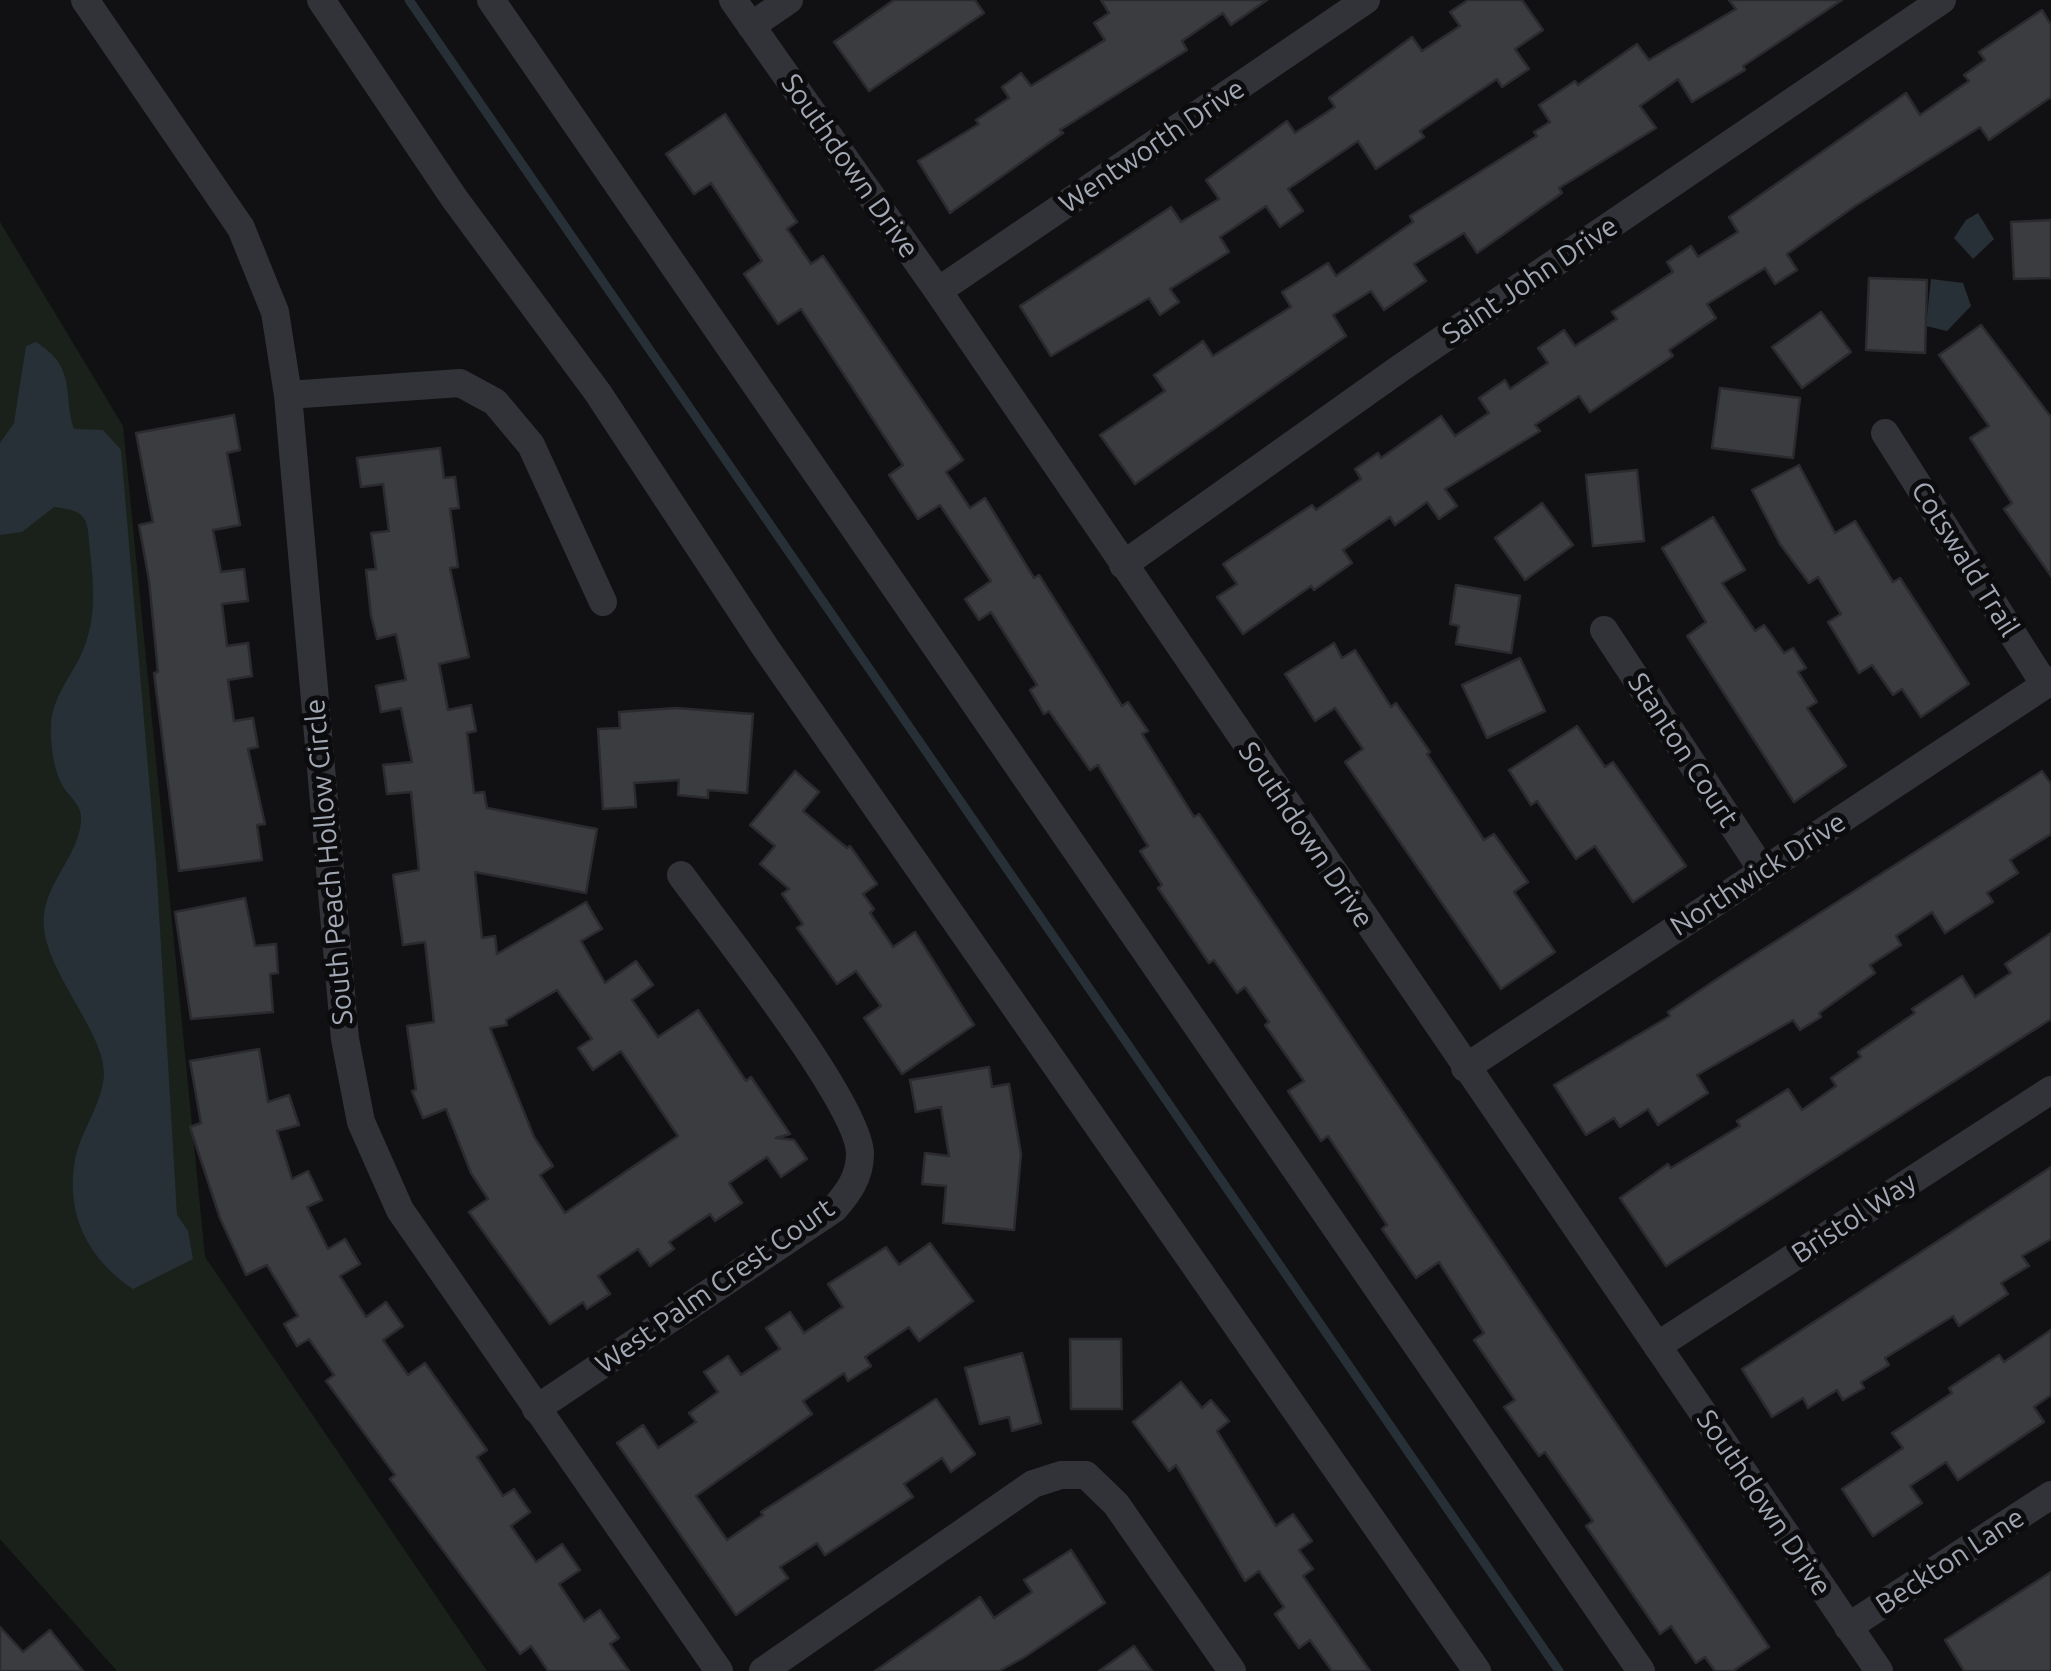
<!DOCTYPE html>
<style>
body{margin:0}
canvas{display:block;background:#111113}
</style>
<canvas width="2051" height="1671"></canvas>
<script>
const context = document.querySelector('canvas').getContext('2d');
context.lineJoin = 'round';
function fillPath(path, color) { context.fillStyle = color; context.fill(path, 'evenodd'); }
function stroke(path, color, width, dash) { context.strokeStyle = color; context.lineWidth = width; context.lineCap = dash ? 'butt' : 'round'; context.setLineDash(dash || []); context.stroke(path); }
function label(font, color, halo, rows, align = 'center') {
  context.font = font + ' Ubuntu,sans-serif'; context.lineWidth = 10; context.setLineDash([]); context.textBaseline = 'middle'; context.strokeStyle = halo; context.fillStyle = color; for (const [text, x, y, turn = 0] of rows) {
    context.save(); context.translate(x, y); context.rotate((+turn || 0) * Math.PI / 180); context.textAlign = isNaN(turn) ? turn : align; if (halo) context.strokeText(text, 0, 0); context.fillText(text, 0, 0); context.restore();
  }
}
fillPath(new Path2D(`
 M0 222 123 426 205 1257 487 1671H117L0 1539Z`), '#19211a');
fillPath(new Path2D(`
 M1978 213 1994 239 1973 259 1954 238 1966 220Z
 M1931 279 1963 283 1971 306 1947 331 1926 326Z
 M36 342C78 369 62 392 74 429L103 430 121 450 156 862 177 1215 188 1231 193 1259 133 1289C89 1260 65 1215 75 1160 80 1132 103 1103 104 1074 105 1034 49 976 44 928 40 886 77 861 81 822 83 804 68 797 61 783 53 766 50 742 51 724 53 697 70 678 81 655 97 621 94 586 90 551 87 518 89 511 54 507L22 532 0 535V443L14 423 26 346Z`), '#273037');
stroke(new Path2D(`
 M409 0 1559 1671`), '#273037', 9);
const building = new Path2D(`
 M894 0H975L984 13 869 91 834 42Z
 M1101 0H1267L1231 25 1223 13 1182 41 1187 50 1060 130 1063 133 950 213 918 161 979 124 976 120 1009 98 1002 87 1021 73 1031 86 1105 40 1094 23 1109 13Z
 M1468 0H1522L1543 30 1515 49 1529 69 1502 87 1497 79 1420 131 1424 137 1376 169 1358 141 1288 189 1303 211 1280 227 1266 206 1220 237 1229 252 1170 289 1179 302 1160 315 1149 298 1051 356 1020 306 1171 207 1181 222 1219 199 1206 180 1287 121 1295 133 1335 107 1329 98 1412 37 1422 51 1460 26 1450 12Z
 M1729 0H1842L1743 66 1745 70 1692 102 1678 79 1640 106 1656 128 1559 188 1562 193 1477 253 1464 233 1414 264 1426 281 1384 310 1371 291 1333 315 1346 336 1135 484 1100 435 1165 391 1154 375 1203 341 1213 356 1291 307 1282 292 1328 263 1336 276 1413 222 1410 216 1537 136 1534 132 1550 122 1539 105 1575 81 1578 85 1637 44 1649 60 1736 9Z
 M2042 10 2051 25V97L1989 140 1980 127 1855 206 1787 254 1797 270 1775 284 1765 268 1707 304 1716 318 1669 350 1673 356 1590 412 1579 396 1535 425 1540 431 1445 489 1457 506 1439 519 1427 502 1395 525 1390 517 1343 550 1352 563 1314 590 1311 586 1243 634 1217 597 1237 584 1223 564 1312 505 1316 510 1361 479 1355 469 1378 453 1381 458 1441 416 1455 436 1489 413 1479 398 1505 380 1510 389 1548 363 1538 348 1564 330 1575 346 1617 319 1612 312 1673 272 1667 262 1691 246 1698 257 1738 232 1729 217 1906 93 1920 115 1969 81 1964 75 1985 60 1979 52Z
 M725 114 797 222 787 229 811 264 823 256 963 460 946 472 970 508 985 498 1034 578 1039 575 1122 706 1128 702 1148 731 1142 734 1194 817 1199 814 1769 1647 1733 1671H1715L1705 1657 1696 1663 1671 1626 1660 1634 1586 1526 1593 1521 1545 1452 1539 1456 1504 1407 1515 1400 1474 1340 1484 1333 1439 1262 1416 1278 1382 1229 1387 1225 1328 1136 1321 1141 1288 1091 1304 1081 1265 1025 1269 1022 1245 987 1237 993 1214 960 1209 963 1158 888 1162 885 1140 851 1148 846 1098 765 1090 770 1049 711 1044 714 1030 690 1037 685 991 612 979 620 965 599 991 581 940 505 918 519 889 475 903 465 801 309 778 324 744 274 762 261 711 183 694 194 666 154Z
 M2051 220V278L2014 279 2011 222Z
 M1869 278 1927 280 1925 353 1866 350Z
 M1821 312 1851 352 1802 388 1772 347Z
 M1981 325 2051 417V576L2004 509 2012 503 1970 438 1989 426 1939 355Z
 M1720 388 1800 398 1793 458 1712 448Z
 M234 415 240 450 227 453 240 525 213 530 221 572 244 569 248 601 222 604 227 646 248 643 252 676 228 680 234 721 253 718 258 747 248 749 265 824 257 825 262 860 179 871 154 673 158 672 149 580 139 525 153 522 136 433Z
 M440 448 444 478 455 477 459 508 450 509 458 567 450 568 469 657 439 664 448 710 471 705 476 731 467 733 474 793 484 792 487 808 597 829 586 893 475 872 482 938 495 936 497 954 586 902 602 929 581 941 605 983 636 961 653 985 632 1000 658 1037 698 1010 746 1081 751 1077 790 1134 776 1138 794 1140 807 1159 781 1177 767 1157 729 1183 742 1203 715 1221 710 1214 669 1242 674 1249 650 1266 638 1249 598 1276 610 1294 587 1309 583 1302 550 1324 469 1212 488 1199 471 1173 446 1109 423 1118 412 1091 416 1090 407 1026 434 1022 425 942 403 945 393 875 419 870 411 792 387 794 383 765 412 762 401 708 381 712 376 686 406 680 396 634 377 639 371 615 366 570 376 569 371 533 389 531 383 484 361 487 357 458ZM557 990 592 1039 578 1048 593 1070 621 1051 678 1136 565 1213 540 1175 553 1166 534 1137 490 1028 507 1025 506 1020Z
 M1799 465 1835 533 1855 521 1893 582 1900 578 1969 684 1921 717 1902 689 1893 695 1872 665 1859 673 1828 622 1841 614 1818 577 1809 583 1780 544 1752 490Z
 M1637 470 1644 541 1593 546 1586 475Z
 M1542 503 1573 545 1525 580 1495 538Z
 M1713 517 1745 570 1722 583 1755 631 1764 625 1784 653 1793 648 1806 668 1798 672 1817 702 1807 708 1846 766 1794 802 1687 636 1706 622 1662 548Z
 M1456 585 1520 596 1511 653 1456 644 1459 626 1450 624Z
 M1334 643 1342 658 1355 650 1391 707 1396 703 1430 752 1427 754 1484 840 1494 834 1528 882 1514 892 1555 952 1501 989 1345 762 1363 749 1335 708 1315 721 1285 674Z
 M1520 658 1545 711 1487 738 1462 685Z
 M676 708 753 714 747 793 708 790V798L678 795 679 780 634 783 636 807 603 809 598 729 620 728 619 712Z
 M1577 726 1605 767 1613 762 1686 866 1633 902 1595 846 1576 859 1537 801 1531 805 1509 770Z
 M795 771 819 792 803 811 847 848 850 846 877 884 863 894 874 909 870 913 893 947 915 932 974 1025 902 1074 864 1018 881 1006 856 971 837 984 797 928 803 924 782 894 789 889 760 864 775 846 750 825Z
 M2042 771 2051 784V834L2010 860 2018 873 1987 893 1993 902 1945 933 1932 912 1896 936 1901 945 1870 965 1875 973 1819 1013 1821 1017 1800 1030 1793 1020 1697 1075 1708 1093 1658 1125 1648 1109 1620 1127 1614 1118 1586 1135 1554 1085 1670 1016 1668 1012 1726 973Z
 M245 898 255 946 276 944 278 973 270 974 273 1012 191 1019 175 912Z
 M2051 933V1019L1666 1266 1620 1198 1668 1164 1671 1168 1740 1126 1737 1121 1788 1089 1802 1110 1836 1086 1831 1078 1861 1057 1858 1052 1915 1013 1912 1009 1962 976 1975 997 2011 973 2005 964Z
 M259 1049 268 1102 289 1095 299 1125 277 1131 292 1179 308 1171 322 1200 307 1207 328 1249 345 1239 360 1264 340 1276 366 1317 386 1302 403 1326 383 1340 408 1375 425 1363 487 1450 477 1457 503 1496 514 1489 530 1512 511 1526 536 1562 562 1544 580 1570 559 1584 584 1621 600 1610 619 1638 610 1644 629 1671H548L531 1646 520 1654 390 1479 395 1475 326 1381 334 1375 309 1339 297 1346 284 1324 298 1316 267 1265 246 1275 220 1218 190 1127 201 1123 190 1061Z
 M989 1067 992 1087 1009 1084 1021 1154 1014 1230 943 1223 946 1186 922 1184 925 1153 949 1156 941 1107 916 1112 910 1080Z
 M2051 1167V1239L2022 1256 2029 1266 2001 1283 2008 1294 1959 1326 1953 1316 1885 1358 1889 1365 1861 1382 1864 1388 1843 1400 1837 1390 1808 1408 1803 1398 1772 1417 1742 1369Z
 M930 1243 973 1301 919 1341 909 1327 865 1357 871 1366 848 1381 844 1373 803 1401 812 1414 696 1496 727 1540 763 1515 761 1512 936 1399 975 1454 951 1472 942 1458 904 1484 913 1497 825 1555 817 1543 780 1567 788 1578 736 1615 617 1443 643 1425 658 1448 696 1422 689 1413 718 1392 704 1372 728 1356 741 1375 780 1349 766 1328 790 1312 804 1333 843 1307 828 1284 886 1247 899 1265Z
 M2051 1330V1395L2034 1407 2044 1422 1958 1480 1946 1462 1910 1486 1922 1503 1873 1536 1842 1489 1903 1448 1892 1433 1952 1393 1949 1388 1999 1355 2004 1362Z
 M1070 1339H1121L1122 1409H1071Z
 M1022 1353 1041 1423 1012 1431 1009 1417 980 1424 965 1368Z
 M1181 1382 1202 1408 1211 1400 1229 1421 1217 1431 1276 1526 1293 1514 1312 1541 1299 1550 1313 1569 1303 1576 1370 1671H1332L1310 1640 1299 1648 1275 1614 1284 1607 1259 1571 1245 1581 1176 1465 1169 1471 1133 1422Z
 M1071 1550 1105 1603 1023 1658 999 1671H875L980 1597 994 1618 1032 1592 1024 1580Z
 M2051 1572V1671H1964L1945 1640Z
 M0 1627 23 1652 50 1630 83 1671H0Z
 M1134 1646 1152 1671H1099Z`);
fillPath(building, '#3b3c40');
stroke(building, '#2b2b2f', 2.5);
stroke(new Path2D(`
 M85 0 241 228 275 312 288 395 345 1039 361 1122 400 1210 719 1671
 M321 0 454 198 598 393 765 647 1477 1671
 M491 0 1641 1671
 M733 0 938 291 1879 1671
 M751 26 789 0
 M938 291 1366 0
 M288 395 460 383 495 402 531 445 603 602
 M1885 433 2045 685
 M1123 565 1402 367 1942 0
 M1604 630 1763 871
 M1465 1068 2051 681
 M1657 1346 2051 1090
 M536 1409 834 1209C848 1193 860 1177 860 1154 860 1104 717 925 681 875
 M1848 1627 2051 1495
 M763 1671 1033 1484 1061 1475H1086L1116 1504 1232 1671`), '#323338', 28);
label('28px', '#a2a8b4', '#0c0c0e', [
 ["Wentworth Drive",1152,146,-34],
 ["Southdown Drive",850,166,55],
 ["Saint John Drive",1530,280,-34],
 ["Cotswald Trail",1965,559,58],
 ["Stanton Court",1683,750,57],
 ["Southdown Drive",1306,835,56],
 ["South Peach Hollow Circle",329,862,-95],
 ["Northwick Drive",1758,874,-33],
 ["Bristol Way",1854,1218,-33],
 ["West Palm Crest Court",715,1286,-35],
 ["Southdown Drive",1764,1503,56],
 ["Beckton Lane",1950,1561,-33]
]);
</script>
